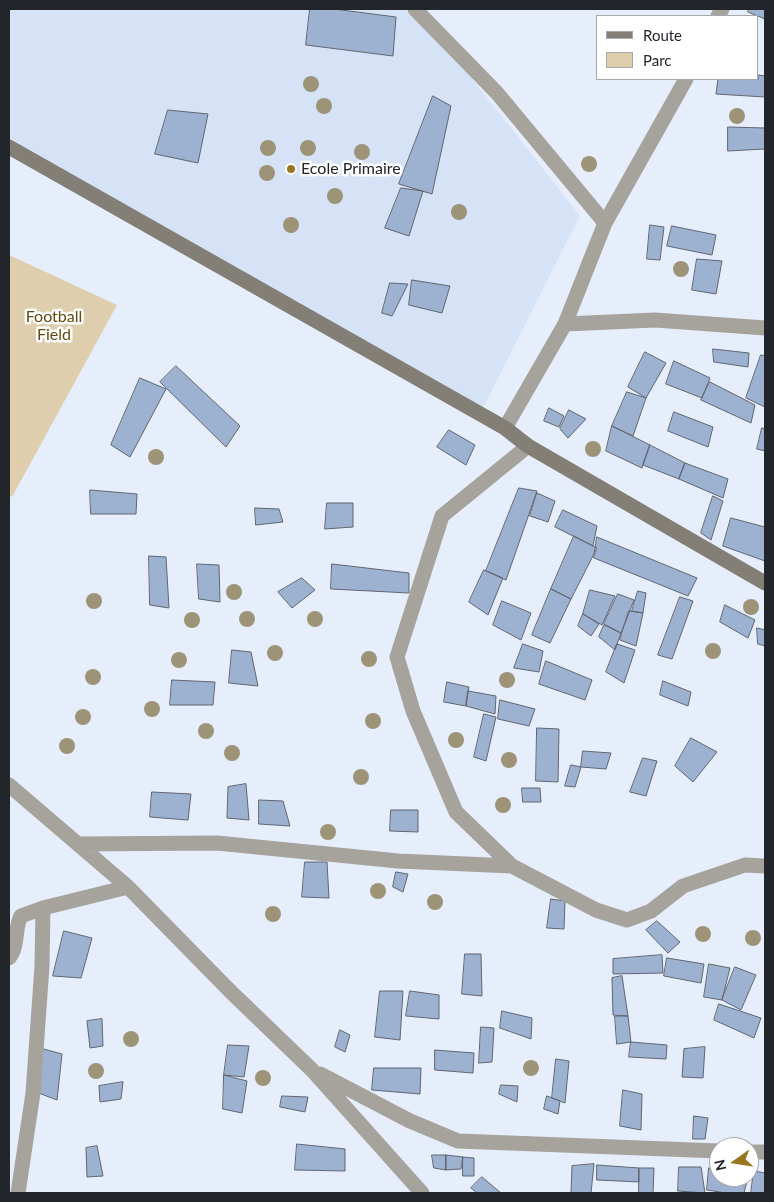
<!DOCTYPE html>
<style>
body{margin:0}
#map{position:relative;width:774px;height:1202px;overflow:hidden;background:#e6eefc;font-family:Lato,sans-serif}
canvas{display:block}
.frame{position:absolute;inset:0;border:10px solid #22252a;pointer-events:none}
.legend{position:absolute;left:596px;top:15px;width:162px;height:65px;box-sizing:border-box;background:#fff;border:1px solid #a7a8aa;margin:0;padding:6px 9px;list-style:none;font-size:15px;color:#22252a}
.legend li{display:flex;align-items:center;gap:10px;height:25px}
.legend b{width:25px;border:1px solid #a7a8aa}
.north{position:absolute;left:709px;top:1137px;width:50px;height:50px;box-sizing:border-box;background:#fff;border:1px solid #a7a8aa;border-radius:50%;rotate:257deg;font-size:14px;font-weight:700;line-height:20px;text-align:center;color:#22252a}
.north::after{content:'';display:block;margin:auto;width:18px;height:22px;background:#997620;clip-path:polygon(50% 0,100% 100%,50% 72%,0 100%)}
</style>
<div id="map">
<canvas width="774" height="1202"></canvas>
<div class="frame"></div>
<ul class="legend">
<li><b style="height:6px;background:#837f76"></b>Route</li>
<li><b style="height:14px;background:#decead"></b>Parc</li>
</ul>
<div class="north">N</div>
</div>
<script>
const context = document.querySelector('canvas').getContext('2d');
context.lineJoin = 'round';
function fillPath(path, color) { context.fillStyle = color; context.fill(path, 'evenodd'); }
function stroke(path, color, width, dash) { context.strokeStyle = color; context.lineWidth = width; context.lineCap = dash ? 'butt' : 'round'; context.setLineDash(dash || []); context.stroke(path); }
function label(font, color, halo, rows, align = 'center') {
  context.font = font + ' Lato,sans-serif'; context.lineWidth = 5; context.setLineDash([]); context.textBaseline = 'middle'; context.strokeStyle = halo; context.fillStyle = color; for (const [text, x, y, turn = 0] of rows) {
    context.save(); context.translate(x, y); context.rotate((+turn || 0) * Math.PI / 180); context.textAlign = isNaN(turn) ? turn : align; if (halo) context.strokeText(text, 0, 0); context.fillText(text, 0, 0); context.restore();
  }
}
fillPath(new Path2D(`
 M9 9H405L456 58 580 216 481 412 9 138Z`), '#d6e3f6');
fillPath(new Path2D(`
 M9 255 117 305 12 497 9 495Z`), '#decead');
const building = new Path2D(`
 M310 9H334L396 17 393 56 306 45Z
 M749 9H765V19L748 12Z
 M758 75 765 76V97L716 94 718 79H758Z
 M433 96 451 106 432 194 399 184Z
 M168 110 208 114 198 163 155 154Z
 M728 127 765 128V149L728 151Z
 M401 188 423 191 409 236 385 228Z
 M650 225 664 227 660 260 647 259Z
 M672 226 716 235 712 255 667 246Z
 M697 259 722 261 716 294 692 290Z
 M412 280 450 286 442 313 409 305Z
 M390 283 408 284 392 316 382 313Z
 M713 349 749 353 748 367 714 362Z
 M645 352 666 363 646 398 628 387Z
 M761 355 765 356V407L746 398Z
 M674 361 710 378 702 398 666 384Z
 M176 366 240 426 226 447 160 382Z
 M140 378 166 389 130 457 111 445Z
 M710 382 755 405 751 423 701 400Z
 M627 392 646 398 633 436 612 426Z
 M549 408 564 416 559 427 544 421Z
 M569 410 586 419 568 438 560 429Z
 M674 412 713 427 708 447 668 431Z
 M612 426 650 445 642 468 606 451Z
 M762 428 765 429V451L757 449Z
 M449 430 475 445 466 465 437 447Z
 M650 445 685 463 679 479 643 465Z
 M685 463 728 479 723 498 679 479Z
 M519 488 537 491 506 580 486 571Z
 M90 490 137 494 136 514H91Z
 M537 493 555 501 548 522 530 516Z
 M713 496 723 501 711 540 701 533Z
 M327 503H353V527L325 529Z
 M255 508 279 509 283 522 256 525Z
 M563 510 597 526 593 546 555 527Z
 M731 518 765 527V561L723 546Z
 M574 536 597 548 571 599 551 589Z
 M597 537 697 578 688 596 594 558Z
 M149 556 166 557 169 608 150 605Z
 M197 564 219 565 220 602 199 599Z
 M332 564 409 573V593L331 589Z
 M484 570 503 578 488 615 469 602Z
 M302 578 315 590 292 608 278 592Z
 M551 589 571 599 550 643 532 635Z
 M590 590 615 596 602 625 583 614Z
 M638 591 646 593 643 613 632 611Z
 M618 594 634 600 621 633 604 624Z
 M680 597 693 601 672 659 658 655Z
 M502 601 531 613 521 640 493 625Z
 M725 605 755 620 748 638 720 622Z
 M629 611 643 613 636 646 620 640Z
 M583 614 599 624 591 636 578 626Z
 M604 625 621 633 615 650 599 637Z
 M757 628 765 630V646L758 644Z
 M523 644 543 651 539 672 514 668Z
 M617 644 635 650 624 683 606 672Z
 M232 650 251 652 258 686 229 683Z
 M546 661 592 680 585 700 539 684Z
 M172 680 215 682 213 705H170Z
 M663 681 691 692 688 706 660 695Z
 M447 682 469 687 466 706 444 702Z
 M468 691 496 696 495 714 466 706Z
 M500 700 535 709 529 726 498 719Z
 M484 714 496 717 486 761 474 757Z
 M537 728 559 729 558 782 536 781Z
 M691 738 717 752 693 782 675 766Z
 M583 751 611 753 606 769 581 767Z
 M643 758 657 761 646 796 630 792Z
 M571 765 581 767 575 787 565 786Z
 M246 784 249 820 227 818 228 787Z
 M522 788H540L541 802H523Z
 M152 792 191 794 188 820 150 817Z
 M259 800 283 801 290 826 259 824Z
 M391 810H418V832L390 831Z
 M305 862H327L329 898 302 897Z
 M396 872 408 874 403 892 393 887Z
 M551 899 565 901 564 929 547 928Z
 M657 921 680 942 668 953 646 930Z
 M64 931 92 938 81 978 53 976Z
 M465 954H481L482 996 462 994Z
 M662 955 663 973 613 974V959Z
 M667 958 704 964 701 983 664 976Z
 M709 964 730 968 722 1000 704 997Z
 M735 967 756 975 741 1010 722 1000Z
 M622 976 628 1016 613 1015 612 978Z
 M380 991H403L400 1040 375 1037Z
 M410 991 439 995V1019L406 1016Z
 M719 1004 761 1018 754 1038 714 1020Z
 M502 1011 532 1018 531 1039 500 1028Z
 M615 1016H628L631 1042 617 1044Z
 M102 1019 103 1046 90 1048 87 1021Z
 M481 1027 494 1028 492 1062 479 1063Z
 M340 1030 350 1035 345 1052 335 1047Z
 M631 1042 667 1045 666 1059 629 1057Z
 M228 1045 249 1046 244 1077 224 1075Z
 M705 1047 703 1078 682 1077 684 1049Z
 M40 1048 62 1054 57 1100 36 1092Z
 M435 1050 474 1053 473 1073 435 1070Z
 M556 1059 569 1061 565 1103 552 1098Z
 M374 1068H421L420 1094 372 1090Z
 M224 1075 247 1081 242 1113 223 1109Z
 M123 1082 121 1099 100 1102 99 1086Z
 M501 1085 518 1086 517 1102 499 1094Z
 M623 1090 642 1094 641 1130 620 1126Z
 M282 1096 308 1097 305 1112 280 1107Z
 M547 1096 560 1101 558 1114 544 1109Z
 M694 1116 708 1118 705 1139H693Z
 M297 1144 345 1149V1171L295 1170Z
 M97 1146 103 1176 87 1177 86 1148Z
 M432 1155H446V1170L434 1168Z
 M446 1155 463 1157 461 1169 446 1170Z
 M463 1157 474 1158V1176H463Z
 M594 1164 591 1193H571L572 1166Z
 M597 1165 639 1168V1182L597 1180Z
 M679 1167H701L705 1193 678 1191Z
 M639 1168H654L653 1193H639Z
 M709 1168 719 1169V1177H748L744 1193H726L707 1190Z
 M754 1171 765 1173V1193H751Z
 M482 1177 501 1193H477L471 1188Z`);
fillPath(building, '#9db1d1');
stroke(building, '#5f6671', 1);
stroke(new Path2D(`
 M415 9 497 93 605 223
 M718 16 722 9
 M565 324 655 320 765 328
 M505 428 565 324 605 223 686 79
 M9 785 128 887 230 991 312 1070 422 1193
 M78 844 217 843 398 861 512 866 596 910 627 920 651 911 683 886 745 865 765 866
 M512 866 456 812 413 711 397 657 442 516 528 446
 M9 958C19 946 14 928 21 916L43 908 128 887
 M320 1074 410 1121 458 1141 719 1151
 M749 1152H765
 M18 1193 33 1093 42 966 43 908`), '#a6a39d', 15);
stroke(new Path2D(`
 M9 147 505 428 528 446 765 583`), '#837f76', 15);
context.fillStyle = '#9d9478';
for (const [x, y] of [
 [311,84],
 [324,106],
 [737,116],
 [268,148],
 [308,148],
 [362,152],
 [589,164],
 [267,173],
 [335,196],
 [459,212],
 [291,225],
 [681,269],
 [593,449],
 [156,457],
 [234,592],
 [94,601],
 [751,607],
 [247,619],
 [315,619],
 [192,620],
 [713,651],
 [275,653],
 [369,659],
 [179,660],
 [93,677],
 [507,680],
 [152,709],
 [83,717],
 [373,721],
 [206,731],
 [456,740],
 [67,746],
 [232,753],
 [509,760],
 [361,777],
 [503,805],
 [328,832],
 [378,891],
 [435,902],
 [273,914],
 [703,934],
 [753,938],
 [131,1039],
 [531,1068],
 [96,1071],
 [263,1078]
]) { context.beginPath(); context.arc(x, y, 8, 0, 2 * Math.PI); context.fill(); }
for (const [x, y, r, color] of [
 [291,169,5,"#997620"]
]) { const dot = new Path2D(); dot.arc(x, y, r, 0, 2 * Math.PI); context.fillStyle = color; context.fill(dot); stroke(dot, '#fff', 2); }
label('16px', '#22252a', '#fff', [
 ["Ecole Primaire",301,169]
], 'left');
label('16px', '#624a0c', '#fff', [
 ["Football",54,317],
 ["Field",54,335]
]);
</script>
